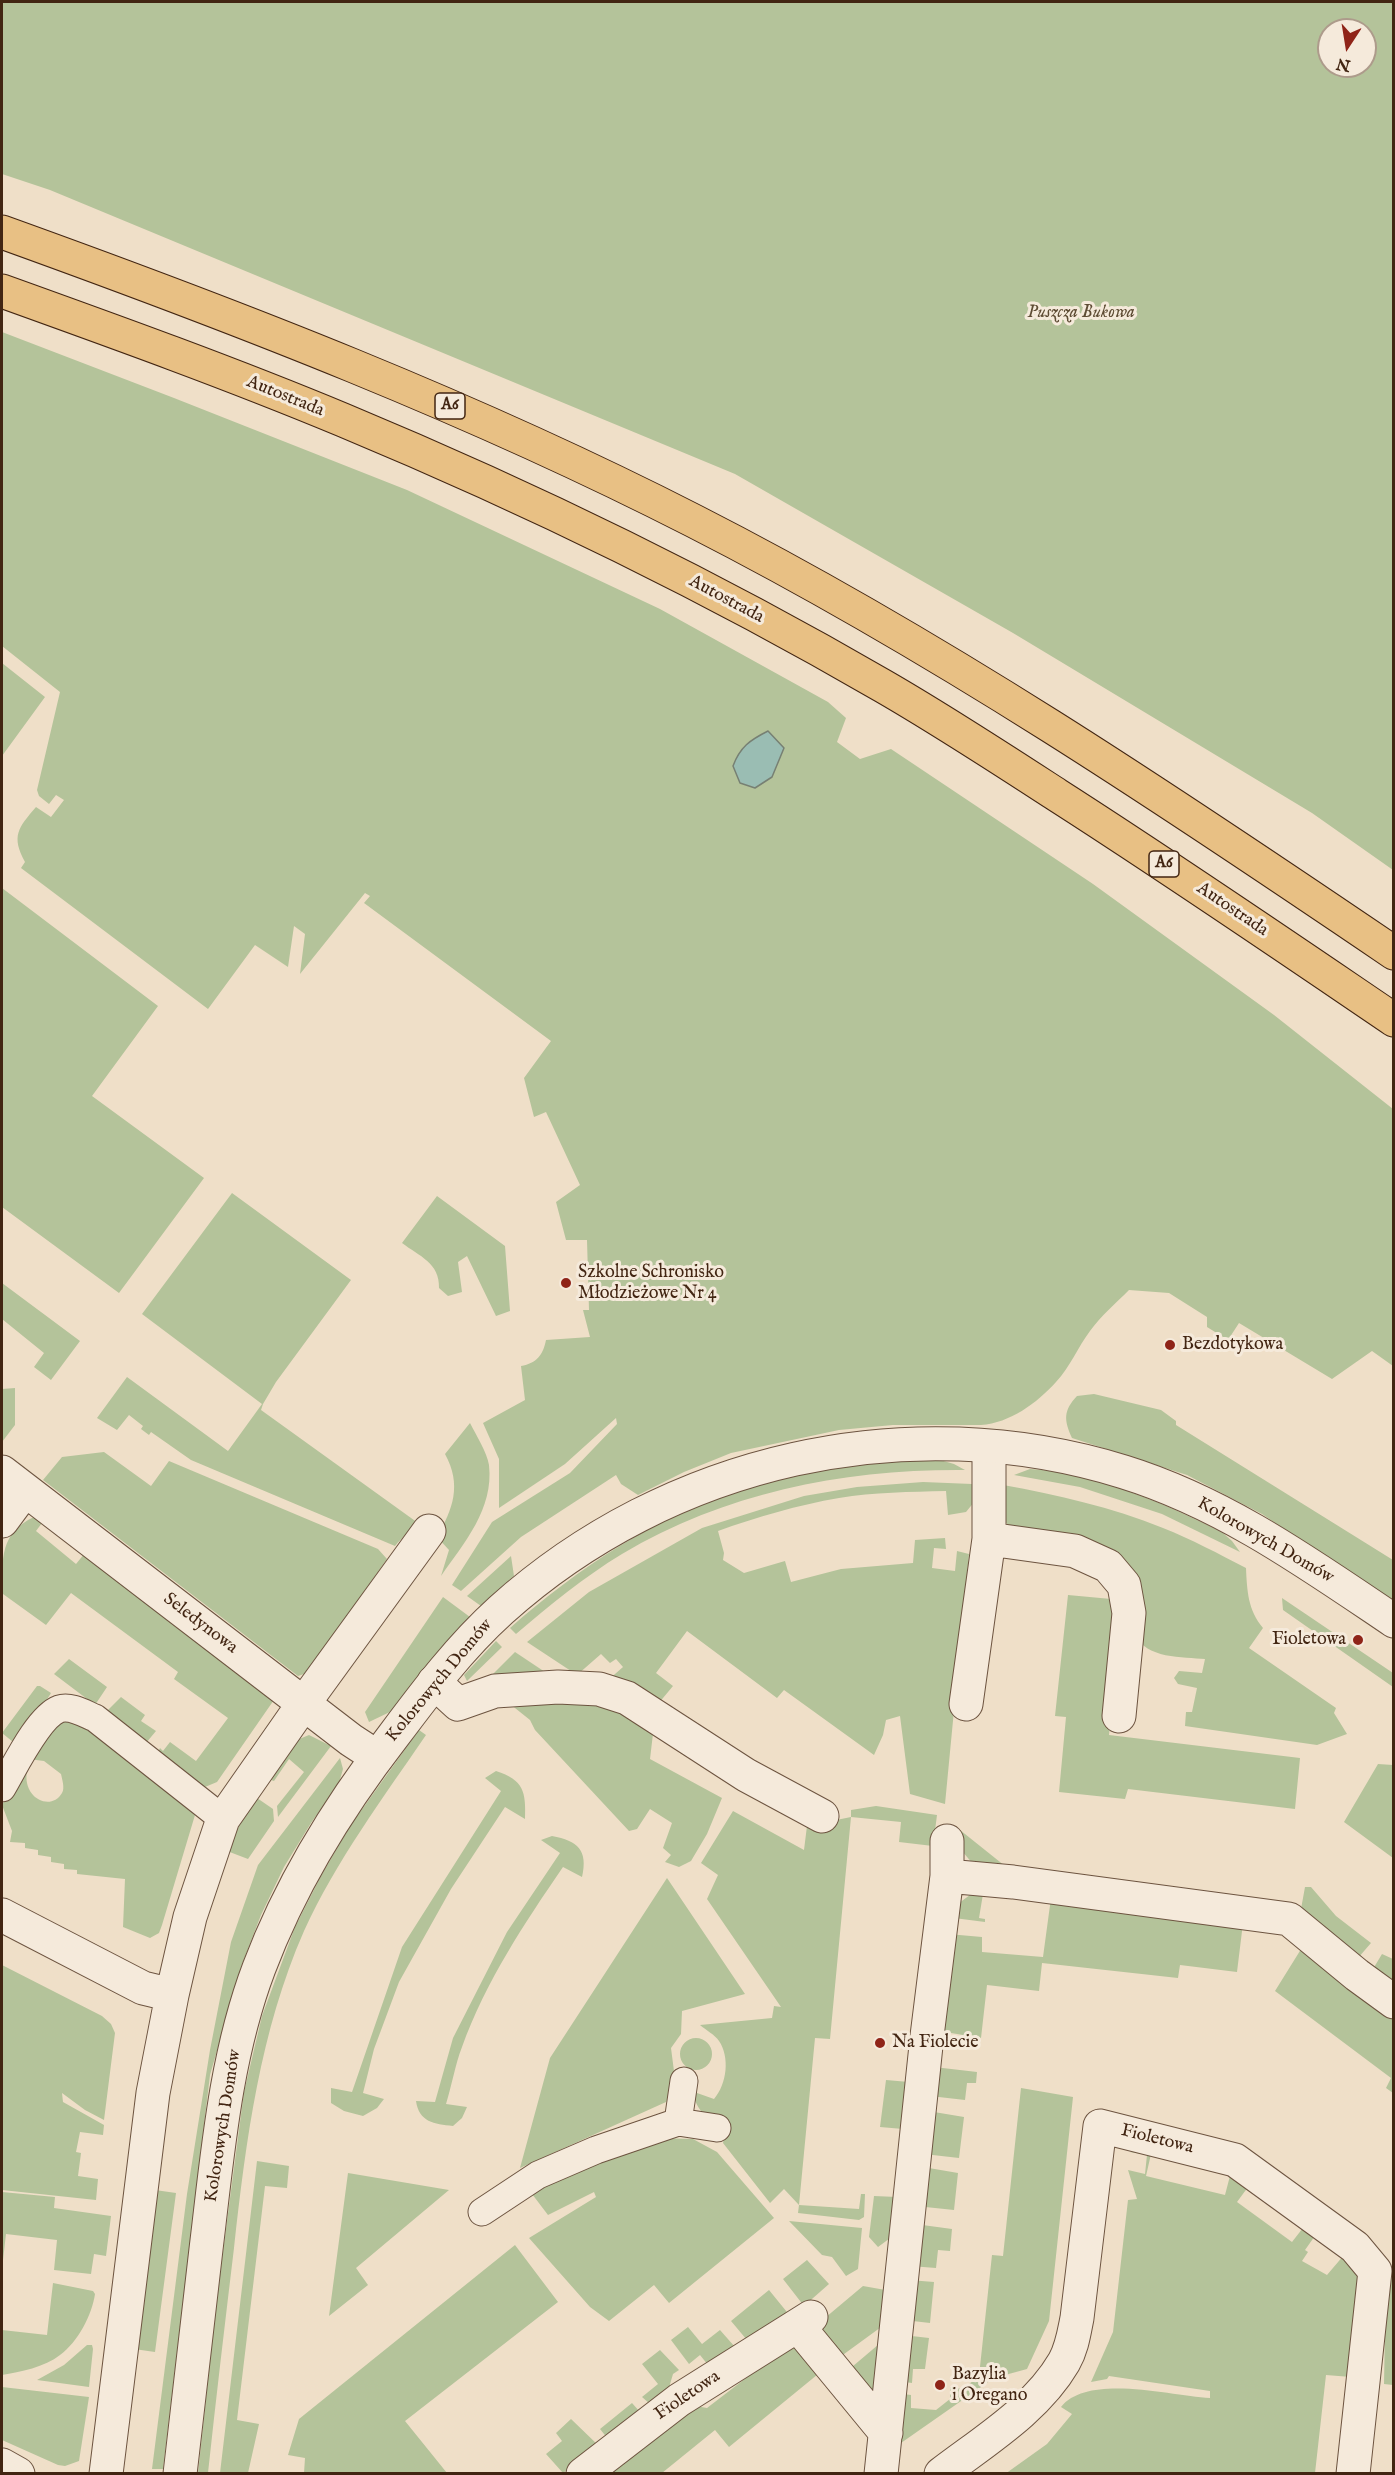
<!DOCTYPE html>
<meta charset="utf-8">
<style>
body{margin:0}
#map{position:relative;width:1395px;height:2475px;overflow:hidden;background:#efdfc8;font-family:"IM FELL English",serif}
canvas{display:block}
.frame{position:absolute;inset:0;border:3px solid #422512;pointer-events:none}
.north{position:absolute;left:1317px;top:18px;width:60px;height:60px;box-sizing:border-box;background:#f5eadb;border:2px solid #ad9b8b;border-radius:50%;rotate:192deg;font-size:16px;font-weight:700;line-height:24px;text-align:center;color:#422512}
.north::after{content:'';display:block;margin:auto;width:21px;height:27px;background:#8f2418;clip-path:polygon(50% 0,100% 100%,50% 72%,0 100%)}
</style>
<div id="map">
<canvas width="1395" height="2475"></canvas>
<div class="frame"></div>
<div class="north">N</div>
</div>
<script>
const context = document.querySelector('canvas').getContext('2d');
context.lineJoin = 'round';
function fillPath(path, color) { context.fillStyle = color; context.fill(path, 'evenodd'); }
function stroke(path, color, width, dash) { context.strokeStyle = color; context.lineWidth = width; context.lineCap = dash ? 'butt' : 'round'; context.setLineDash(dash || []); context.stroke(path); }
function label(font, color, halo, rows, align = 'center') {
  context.font = font + ' "IM FELL English",serif'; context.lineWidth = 6; context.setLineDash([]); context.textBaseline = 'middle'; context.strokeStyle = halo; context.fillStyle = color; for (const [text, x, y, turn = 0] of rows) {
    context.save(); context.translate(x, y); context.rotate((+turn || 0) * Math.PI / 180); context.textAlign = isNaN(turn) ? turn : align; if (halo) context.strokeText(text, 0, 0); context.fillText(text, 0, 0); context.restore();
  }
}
fillPath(new Path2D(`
 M2 2H1393V870L1312 813 1013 633 735 474 50 190 2 174ZM1329 30H1365V66H1329Z
 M2 332 174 398 407 490 660 609 828 702 846 718 837 742 860 759 891 749 1093 884 1274 1015 1393 1109V1366L1372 1351 1332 1379 1239 1323 1228 1340 1207 1327V1317L1169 1293 1129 1290C1116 1303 1101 1316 1090 1331 1078 1347 1070 1367 1056 1382 1037 1403 1010 1423 981 1425H893L839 1430 731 1453 684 1472 638 1495 621 1484 616 1475 521 1537 461 1591 452 1585 492 1522 570 1473 617 1424 616 1418 565 1464 499 1508V1459L483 1423 525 1400 521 1366C537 1363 543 1355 546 1340L590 1337 583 1310H589L587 1240H566L556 1202 580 1185 546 1112 534 1117 524 1078 551 1041 364 903 370 896 365 893 300 974 305 934 294 926 288 967 255 945 208 1009 21 868 25 862C11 836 18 828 36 807L51 817 64 800 56 795 49 804 39 796 37 790 60 692 2 646Z
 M2 663 45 697 2 756Z
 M2 888 158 1006 92 1096 204 1178 119 1293 2 1207Z
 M232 1193 351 1280 276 1382 263 1404 261 1410 418 1523C410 1532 402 1537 395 1546L191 1460 151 1432 149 1435 141 1429 143 1426 129 1415 117 1430 97 1418 127 1377 228 1451 262 1404 142 1314Z
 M437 1196 505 1246 510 1311 496 1316 467 1256 458 1262 462 1292 448 1296 439 1288C440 1263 419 1256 402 1243Z
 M2 1283 80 1341 51 1380 34 1367 44 1353 2 1319Z
 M15 1388V1425L2 1442V1389Z
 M1094 1394 1161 1410 1176 1421V1425L1393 1560V1603L1262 1514 1187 1475 1072 1438C1064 1420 1063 1411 1077 1396Z
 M470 1423C476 1435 487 1452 489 1465 494 1509 464 1543 441 1576L449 1550 437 1537C453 1509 462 1485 445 1454Z
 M104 1452 151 1486 169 1461 378 1549 387 1559 307 1673 298 1676 43 1480 62 1457Z
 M940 1460 954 1464 965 1470C845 1469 726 1492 622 1554 584 1577 550 1605 516 1634L510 1628C578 1568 655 1517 742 1489 806 1469 874 1462 940 1460Z
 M1030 1469C1094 1473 1167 1504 1223 1533L1232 1541 1240 1552 1162 1514 1080 1487 1014 1475Z
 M923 1482 972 1484 975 1501 966 1512 948 1515 946 1491C910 1492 874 1492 839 1498 798 1505 757 1517 718 1531L724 1553 723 1560 744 1573 785 1561 791 1582 841 1569 913 1563 915 1540 945 1538 946 1549 934 1548 932 1568 955 1571 957 1551 969 1554 945 1804 910 1794 900 1716 886 1720 883 1735 874 1755 784 1690 777 1698 687 1631 656 1673 673 1686 658 1704 607 1681 623 1667 616 1659 610 1663 601 1654 577 1675 527 1642 589 1592 702 1528 804 1496 857 1487Z
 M1003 1485C1058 1495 1111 1507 1163 1528 1191 1539 1219 1554 1246 1568 1247 1591 1248 1610 1263 1628L1249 1648 1336 1708 1334 1713 1347 1734 1317 1745 1185 1726 1186 1712H1192L1197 1688 1178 1684 1174 1678 1179 1671 1202 1673 1205 1659C1184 1657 1144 1659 1136 1634 1132 1621 1133 1604 1132 1590L1015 1532C997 1517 1002 1507 1003 1485Z
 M34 1517 42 1523 36 1531 76 1564 89 1548 276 1697 217 1782 205 1787 157 1754 160 1748 163 1751 170 1742 196 1761 228 1718 174 1679 178 1672 71 1593 46 1625 3 1594 2 1596C2 1558 0 1533 34 1517Z
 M511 1556 514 1576 481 1606 467 1596Z
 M1068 1595 1122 1600 1109 1735 1300 1758 1295 1809 1128 1789 1125 1799 1059 1792 1066 1717 1055 1716Z
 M443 1597 470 1617 441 1648 392 1711 369 1722 365 1712Z
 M1282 1598 1393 1673V1687L1283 1610Z
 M496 1641 502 1647 467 1681 464 1675Z
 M515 1652 554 1678 486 1681Z
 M69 1659 107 1687 95 1705 54 1674Z
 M37 1686H40L51 1693 18 1746 2 1733Z
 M121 1697 145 1715 141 1721 156 1731 146 1743 105 1713Z
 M576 1697 654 1725 650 1759 722 1798 707 1834 691 1861 679 1867 665 1862 671 1855 663 1848 672 1823 650 1809 637 1829 629 1831 535 1730 530 1720 510 1704Z
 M62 1720 85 1724 186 1801 195 1815 162 1925 159 1933 150 1938 123 1927 125 1879 77 1874V1870L64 1869V1864L51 1862V1857L38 1855V1850L25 1848V1843L10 1842 12 1831 2 1805 22 1770 27 1771C22 1798 51 1812 62 1793 65 1788 62 1779 61 1774L44 1761 28 1759Z
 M419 1730 426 1735C383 1798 336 1861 304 1931 260 2031 246 2140 234 2248 225 2323 216 2398 208 2473H198L216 2305 244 2092 262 2016 295 1927 321 1876 350 1826Z
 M309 1735 331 1746 278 1817 277 1806 304 1772 289 1759 274 1781 271 1780 297 1740Z
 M340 1758 343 1769 339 1783 311 1823 284 1867 261 1915 241 1967 210 2075 163 2469H152L187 2194 210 2050 231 1942 258 1865Z
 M1378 1764 1393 1765V1858L1344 1822Z
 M496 1771C524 1780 526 1792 525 1819L505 1807 451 1889 399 1982 374 2049 363 2093 384 2099 377 2108 363 2116 344 2111 331 2103V2088L352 2092 402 1947 501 1791 485 1778Z
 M257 1798 273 1809 274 1821 248 1859 227 1851 239 1826Z
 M876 1806 937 1815 933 1846 899 1842 901 1822 851 1817 830 2039 815 2038 799 2205 859 2209 861 2194H865L864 2217 859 2220 798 2213 799 2205 784 2189 770 2203 723 2143 726 2127C703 2115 698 2114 691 2087L697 2093 714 2099C727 2084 730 2057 719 2041 715 2035 706 2030 700 2025L772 2018 774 2006 781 2007 707 1899 718 1875 701 1863 733 1811 804 1850 807 1826 851 1817V1810Z
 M960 1830 1010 1870 979 1871 956 1844Z
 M552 1836C578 1841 588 1850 582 1877L563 1867C524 1924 486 1981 462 2047 455 2065 452 2085 446 2104L467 2107 462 2118 453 2126C434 2124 419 2122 416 2101L435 2102 453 2038 507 1932 560 1853 541 1840Z
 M667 1878 745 1994 682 2011 681 2034 671 2048 675 2079 666 2102 520 2168 550 2058Z
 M1305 1887H1311L1336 1916 1371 1943 1358 1958 1301 1909Z
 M974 1892 983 1894 979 1918 985 1919V1922L954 1918 951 1909Z
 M1051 1898 1243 1923 1237 1972 1180 1965 1178 1978 1042 1963 1039 1991 987 1985 981 2038 939 2031 948 1934 982 1937V1952L1043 1957Z
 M1303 1946 1393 2012V2093L1386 2088 1391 2078 1275 1991Z
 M1382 1954 1393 1959V1984L1373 1969Z
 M2 1965 102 2016 111 2024 115 2033 104 2120 85 2110 62 2093 63 2102 104 2125 103 2135 80 2132 76 2152 81 2153 78 2176 98 2179 96 2200 2 2190Z
 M680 2054a16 16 0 1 1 32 0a16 16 0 1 1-32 0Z
 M934 2067 977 2072 976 2083H967L965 2100 930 2096Z
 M886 2080 909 2082 903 2129 880 2127Z
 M1021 2088 1073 2097 1049 2321 1027 2369 994 2378 901 2443 892 2441 896 2393 911 2395V2408L936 2410 950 2399V2387L963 2389 979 2376 992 2255 1003 2256Z
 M928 2111 964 2117 959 2158 924 2154Z
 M655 2138 693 2139 717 2152 774 2218 669 2303 654 2285 609 2321 590 2307 529 2238 596 2197 594 2192 548 2215 529 2190Z
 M1133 2151 1151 2154 1146 2176 1225 2195 1231 2172 1251 2183 1237 2202 1292 2242 1306 2224 1317 2233 1305 2250 1308 2252 1302 2261 1327 2275 1344 2255 1356 2270 1359 2282 1351 2377 1326 2375 1315 2473 1005 2474 1047 2444 1072 2414 1061 2407C1088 2373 1171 2396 1210 2398V2391L1109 2376 1107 2379 1091 2382 1113 2332 1128 2200 1137 2199 1128 2170 1145 2174 1147 2155 1130 2152Z
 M257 2161 289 2166 287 2188 265 2186 237 2420 259 2424 248 2473H220Z
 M923 2167 958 2173 954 2210 916 2206Z
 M348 2173 449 2190 356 2268 368 2285 329 2316Z
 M155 2190 176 2193 155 2352 134 2349Z
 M2 2192 55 2197 54 2208 111 2216 106 2256 94 2254 91 2274 54 2270 57 2240 6 2234 2 2269Z
 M874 2196 897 2197V2233L878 2247 869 2237Z
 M789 2221 862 2228 858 2269 846 2276 832 2257 822 2255Z
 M915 2224 952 2229 950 2251 938 2250 936 2268 910 2266Z
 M515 2245 558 2302 405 2421 447 2473H304L305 2458 288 2455 299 2419Z
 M807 2260 829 2284 804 2306 783 2279Z
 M1393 2269V2385L1384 2384 1386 2276Z
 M909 2280 934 2282 930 2323 904 2320Z
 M53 2283 93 2291 95 2294C92 2315 78 2342 60 2355 45 2367 20 2372 2 2375V2330L47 2335Z
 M863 2286 891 2291 888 2322 840 2357 813 2328Z
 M769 2290 791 2317 752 2346 731 2321Z
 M688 2327 702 2344 720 2330 742 2355 716 2375 700 2355 689 2364 671 2340Z
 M903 2335 929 2338 925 2369H913L912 2383 898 2381Z
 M885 2339 879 2408 846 2372Z
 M793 2342 823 2370 729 2447 715 2430 662 2473 595 2474 690 2405 707 2408Z
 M87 2345H92L93 2349 89 2387 37 2380 64 2365Z
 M660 2350 679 2370 673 2374 668 2391 650 2404 642 2397 658 2384 642 2364Z
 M2 2387 89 2397 79 2461 65 2466 58 2465 2 2440Z
 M632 2403 640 2412 608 2439 600 2429Z
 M571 2419 599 2446 563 2473 546 2454 562 2441 556 2433Z`), '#b4c39a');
const water = new Path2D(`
 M768 731 784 748 772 777 755 788 740 783 733 766C740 747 750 740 768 731Z`);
fillPath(water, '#9abdb3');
stroke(water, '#778073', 1.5);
const pedestrian = new Path2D(`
 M2 1788C14 1768 38 1717 59 1709 71 1705 85 1714 95 1718L223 1819
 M678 2122 684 2081
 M482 2212 538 2175 596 2150 678 2122 717 2128`);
const minor = new Path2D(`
 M989 1447V1539
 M2 1472 351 1740 377 1757
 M2 1521 25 1490
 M434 1682 458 1704 495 1691 558 1687 599 1689 627 1698 746 1775 822 1816
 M966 1704 989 1539 1075 1551 1108 1566 1124 1585 1129 1613 1119 1716
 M947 1876 1013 1882 1289 1919 1357 1975 1394 2002
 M2 1915 143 1988 172 1995
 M798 2326 886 2433
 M2 2465 18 2474
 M106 2474 153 2093 172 1995 190 1917 223 1819 304 1703 429 1531
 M583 2474 679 2400 811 2317
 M881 2474 927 2036 947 1876V1841
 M941 2474C984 2441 1036 2410 1064 2362 1072 2348 1074 2333 1077 2318L1100 2126 1235 2160 1355 2247 1375 2271 1353 2474`);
const tertiary = new Path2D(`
 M180 2474C190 2390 199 2307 209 2224 219 2138 228 2050 259 1968 291 1883 339 1806 394 1735 427 1691 460 1647 501 1610 669 1459 908 1405 1124 1472 1224 1503 1308 1563 1394 1621`);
const motorway = new Path2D(`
 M2 232C238 317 471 407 694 521 939 646 1167 799 1394 953
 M2 291C116 332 230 373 343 420 528 497 709 585 883 686 942 720 1000 758 1057 795 1171 868 1282 944 1394 1020`);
stroke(pedestrian, '#6d5440', 29);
stroke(minor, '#6d5440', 35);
stroke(tertiary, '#6d5440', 35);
stroke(motorway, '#422512', 35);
stroke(pedestrian, '#f5eadb', 27);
stroke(minor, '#f5eadb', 33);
stroke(tertiary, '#f5eadb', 33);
stroke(motorway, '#e8c084', 33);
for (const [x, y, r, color] of [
 [566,1283,6,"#8f2418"],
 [1170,1345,6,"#8f2418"],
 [1358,1640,6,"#8f2418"],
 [880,2043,6,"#8f2418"],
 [940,2385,6,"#8f2418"]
]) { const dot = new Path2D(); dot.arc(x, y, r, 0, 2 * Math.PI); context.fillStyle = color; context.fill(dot); stroke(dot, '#f5eadb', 2); }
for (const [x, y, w] of [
 [450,406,30],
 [1164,864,30]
]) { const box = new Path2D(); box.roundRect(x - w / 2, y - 13, w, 26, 4.5); context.fillStyle = '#f5eadb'; context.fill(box); stroke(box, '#422512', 1.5); }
label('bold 16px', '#422512', null, [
 ["A6",450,406],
 ["A6",1164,864]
]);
label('italic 18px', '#5e4c34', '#f5eadb', [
 ["Puszcza Bukowa",1081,313]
]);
label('18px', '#422512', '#f5eadb', [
 ["Autostrada",285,397,22],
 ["Autostrada",726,600,28],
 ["Autostrada",1232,910,34],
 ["Kolorowych Domów",1265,1541,30],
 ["Seledynowa",200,1624,37],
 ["Kolorowych Domów",440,1681,-50],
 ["Kolorowych Domów",224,2126,-81],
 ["Fioletowa",1157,2140,14],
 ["Fioletowa",688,2396,-34]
]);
label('18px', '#422512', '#f5eadb', [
 ["Szkolne Schronisko",578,1273],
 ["Młodzieżowe Nr 4",578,1294],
 ["Bezdotykowa",1182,1345],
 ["Fioletowa",1346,1640,"right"],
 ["Na Fiolecie",892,2043],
 ["Bazylia",952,2375],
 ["i Oregano",952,2396]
], 'left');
</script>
